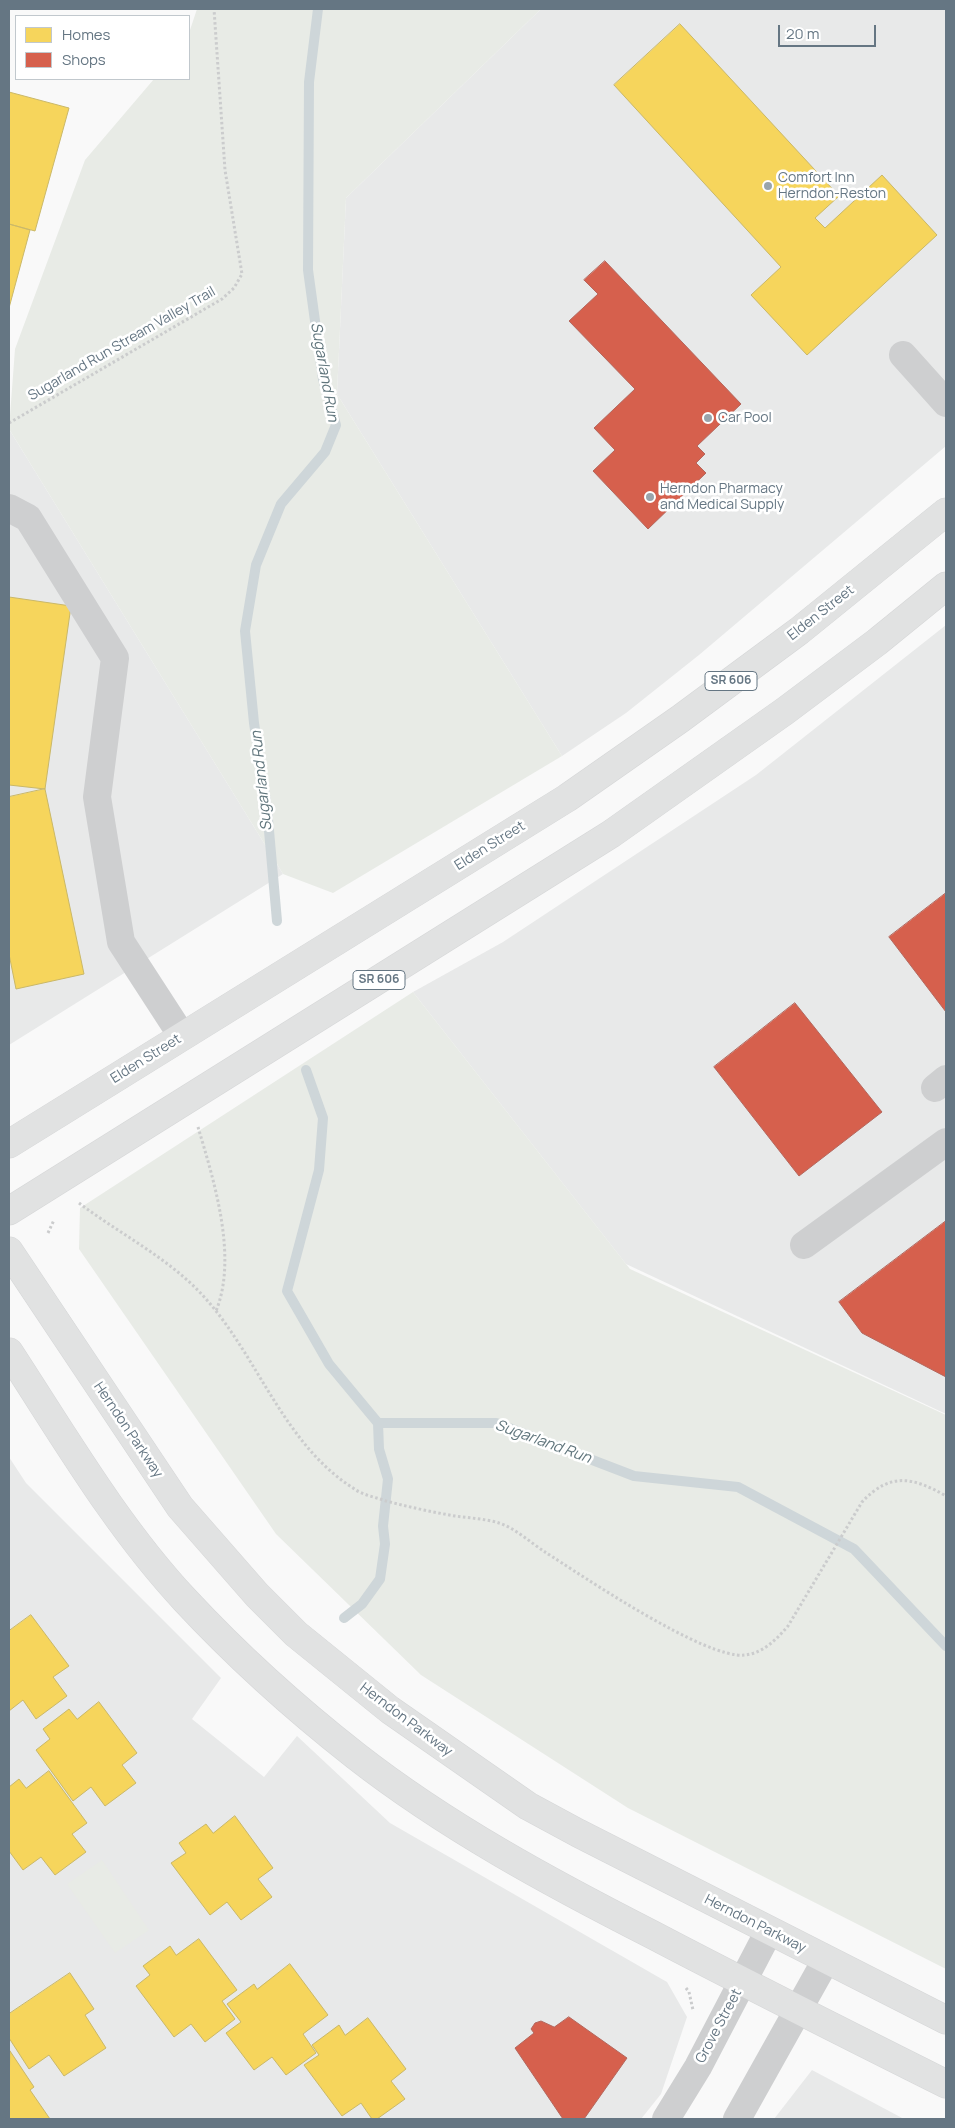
<!DOCTYPE html>
<style>
body{margin:0}
#map{position:relative;width:955px;height:2128px;overflow:hidden;background:#f9f9f9;font-family:Manrope,sans-serif}
canvas{display:block}
.frame{position:absolute;inset:0;border:10px solid #657683;pointer-events:none}
.legend{position:absolute;left:15px;top:15px;width:175px;height:65px;box-sizing:border-box;background:#fff;border:1px solid #c1c8cd;margin:0;padding:6px 9px;list-style:none;font-size:15px;color:#657683}
.legend li{display:flex;align-items:center;gap:10px;height:25px}
.legend b{width:25px;border:1px solid #c1c8cd}
.scale{position:absolute;left:778px;top:25px;width:98px;height:22px;box-sizing:border-box;border:2px solid #657683;border-top:0;padding-left:6px;font-size:15px;line-height:18px;white-space:nowrap;color:#657683;-webkit-text-stroke:4px #fff;paint-order:stroke}
</style>
<div id="map">
<canvas width="955" height="2128"></canvas>
<div class="frame"></div>
<ul class="legend">
<li><b style="height:14px;background:#f6d55c"></b>Homes</li>
<li><b style="height:14px;background:#d6604d"></b>Shops</li>
</ul>
<div class="scale">20 m</div>
</div>
<script>
const context = document.querySelector('canvas').getContext('2d');
context.lineJoin = 'round';
function fillPath(path, color) { context.fillStyle = color; context.fill(path, 'evenodd'); }
function stroke(path, color, width, dash) { context.strokeStyle = color; context.lineWidth = width; context.lineCap = dash ? 'butt' : 'round'; context.setLineDash(dash || []); context.stroke(path); }
function label(font, color, halo, rows, align = 'center') {
  context.font = font + ' Manrope,sans-serif'; context.lineWidth = 5; context.setLineDash([]); context.textBaseline = 'middle'; context.strokeStyle = halo; context.fillStyle = color; for (const [text, x, y, turn = 0] of rows) {
    context.save(); context.translate(x, y); context.rotate((+turn || 0) * Math.PI / 180); context.textAlign = isNaN(turn) ? turn : align; if (halo) context.strokeText(text, 0, 0); context.fillText(text, 0, 0); context.restore();
  }
}
fillPath(new Path2D(`
 M541 9H946V446L699 655 626 713 562 756 337 394 346 198Z
 M9 429 283 874 9 1045Z
 M946 625V1414L626 1264 413 992 503 942 756 775Z
 M9 1457 26 1483 221 1678 192 1719 264 1777 297 1736 390 1823 667 1982 687 2017 661 2094 641 2119H9Z
 M812 2070 904 2119H774Z`), '#e8e9e9');
fillPath(new Path2D(`
 M197 9H541L346 198 337 394 562 756 333 893 283 874 9 429 15 349 85 160 154 79H189V33Z
 M413 992 630 1269 946 1415V1969L628 1808 421 1675 276 1534 79 1249 80 1208Z
 M102 1860 149 1930 115 1953 67 1884Z`), '#e8ebe6');
const homes = new Path2D(`
 M680 24 839 196 815 218 825 228 882 175 937 235 807 355 751 295 781 267 614 85Z
 M9 92 69 108 35 231 9 224Z
 M9 224 30 230 9 308Z
 M9 597 71 606 45 789 9 785Z
 M45 789 84 974 16 989 9 954V797Z
 M31 1615 69 1666 53 1677 67 1696 36 1719 23 1700 9 1711V1631Z
 M99 1702 137 1753 122 1765 136 1783 105 1806 91 1787 73 1801 36 1750 50 1739 43 1729 69 1709 77 1719Z
 M49 1771 87 1823 72 1834 86 1852 55 1875 41 1857 23 1870 9 1851V1787L19 1779 26 1788Z
 M235 1816 273 1868 258 1879 272 1897 241 1920 227 1902 210 1915 171 1863 186 1853 179 1843 206 1824 213 1833Z
 M199 1939 237 1990 222 2001 235 2019 205 2042 191 2024 174 2037 136 1986 150 1975 143 1966 170 1946 176 1955Z
 M290 1964 328 2015 303 2034 316 2053 286 2075 272 2057 254 2070 226 2033 241 2022 227 2004 254 1984 257 1989Z
 M70 1973 94 2009 85 2015 106 2048 64 2076 49 2055 29 2069 9 2038V2014Z
 M368 2018 406 2069 391 2081 405 2099 377 2119H372L361 2103 342 2116 304 2065 319 2055 312 2045 339 2025 345 2035Z
 M10 2051 34 2087 30 2090 50 2119H9Z`);
fillPath(homes, '#f6d55c');
stroke(homes, '#cab868', 1);
const shops = new Path2D(`
 M605 261 741 404 697 446 705 454 696 463 706 473 648 529 593 471 615 450 594 428 635 389 569 321 598 294 584 280Z
 M946 893V1012L889 937Z
 M795 1003 882 1112 799 1176 714 1067Z
 M946 1221V1377L862 1333 839 1302Z
 M569 2017 627 2058 584 2119H563L515 2048 534 2033 531 2029 535 2023 541 2021 554 2027Z`);
fillPath(shops, '#d6604d');
stroke(shops, '#b4675d', 1);
stroke(new Path2D(`
 M277 921 267 808 254 723 245 631 256 565 281 504 325 452 336 425 323 379 308 270 309 82 318 9
 M306 1070 323 1118 319 1170 287 1291 329 1364 378 1423H496L634 1476 738 1487 854 1549 946 1646
 M344 1618 362 1604 380 1579 385 1544 383 1526 388 1479 379 1449 378 1423`), '#ced6d9', 10);
const major = new Path2D(`
 M9 1144 567 798 680 719 799 631 946 512
 M9 1211 611 834 785 711 877 642 946 586
 M9 1251 180 1507 257 1595 296 1634 390 1710 528 1806 578 1833 946 2020
 M9 1352C64 1436 116 1526 185 1600 237 1656 296 1709 356 1756 447 1827 551 1883 653 1935 750 1986 848 2035 946 2084`);
stroke(major, '#d5d6d7', 29);
stroke(new Path2D(`
 M9 423 222 299 234 288 242 274 225 170 214 9
 M198 1127C214 1181 238 1257 216 1311
 M79 1203C121 1235 171 1259 206 1299 259 1359 284 1444 353 1488 362 1495 375 1497 386 1501 409 1507 432 1512 455 1516 470 1518 486 1519 499 1523 515 1528 531 1543 545 1552 581 1575 706 1660 745 1655 763 1653 776 1640 788 1626L862 1502C890 1472 913 1477 946 1496
 M48 1233 54 1220
 M686 1988 689 1992 693 2010`), '#cbcccd', 3, [2.5, 2.5]);
stroke(new Path2D(`
 M903 355 946 403
 M9 508 28 518 115 658 97 797 121 942 182 1036
 M935 1088 946 1079
 M804 1245 946 1142
 M666 2119 698 2067 769 1931
 M737 2119 826 1960`), '#cecfd0', 28);
stroke(major, '#e1e2e2', 28);
for (const [x, y, r, color] of [
 [768,186,5,"#99a4ac"],
 [708,418,5,"#99a4ac"],
 [650,497,5,"#99a4ac"]
]) { const dot = new Path2D(); dot.arc(x, y, r, 0, 2 * Math.PI); context.fillStyle = color; context.fill(dot); stroke(dot, '#fff', 2); }
for (const [x, y, w] of [
 [731,681,52],
 [379,980,52]
]) { const box = new Path2D(); box.roundRect(x - w / 2, y - 9.5, w, 19, 4); context.fillStyle = '#fff'; context.fill(box); stroke(box, '#657683', 1); }
label('bold 12px', '#657683', null, [
 ["SR 606",731,681],
 ["SR 606",379,980]
]);
label('14px', '#657683', '#fff', [
 ["Comfort Inn",778,178],
 ["Herndon-Reston",778,194],
 ["Car Pool",718,418],
 ["Herndon Pharmacy",660,489],
 ["and Medical Supply",660,505]
], 'left');
label('14px', '#657683', '#fff', [
 ["Sugarland Run Stream Valley Trail",122,344,-30],
 ["Elden Street",821,613,-38],
 ["Elden Street",490,846,-32],
 ["Elden Street",146,1059,-32],
 ["Herndon Parkway",128,1430,56],
 ["Herndon Parkway",406,1720,37],
 ["Herndon Parkway",755,1924,27],
 ["Grove Street",719,2026,-62]
]);
label('italic 15px', '#60757c', '#fff', [
 ["Sugarland Run",324,372,80],
 ["Sugarland Run",262,781,-96],
 ["Sugarland Run",543,1442,20]
]);
</script>
